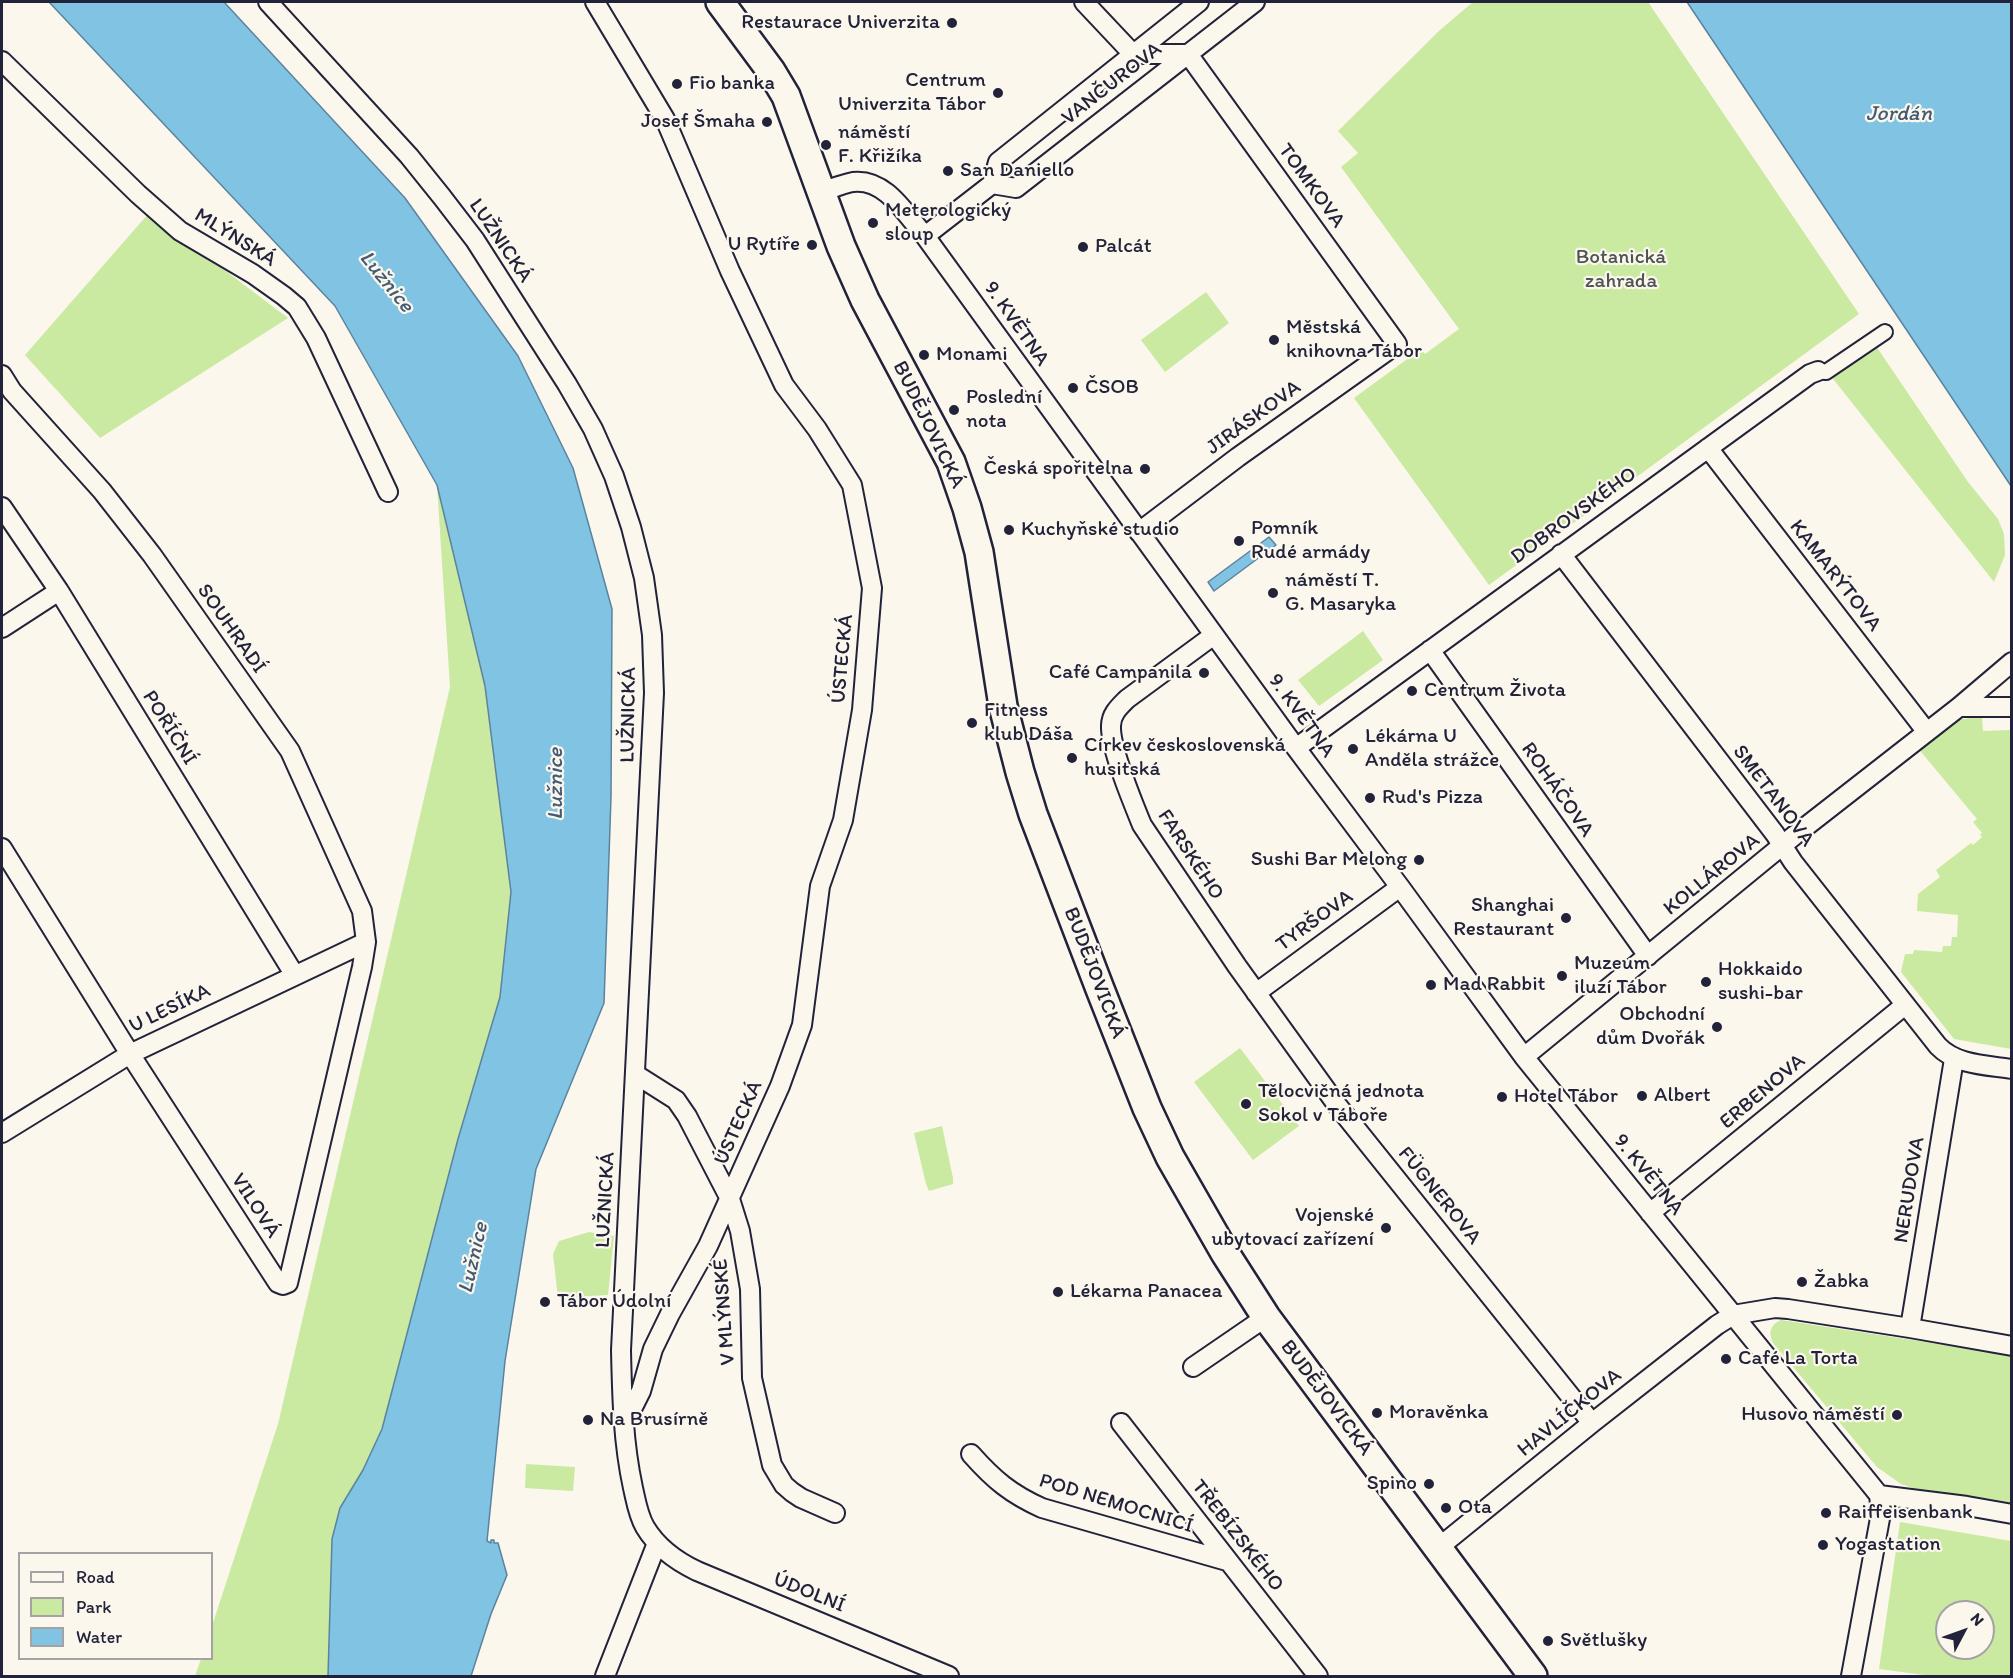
<!DOCTYPE html>
<meta charset="utf-8">
<style>
body{margin:0}
#map{position:relative;width:2013px;height:1678px;overflow:hidden;background:#fbf7ec;font-family:Itim,sans-serif}
canvas{display:block}
.frame{position:absolute;inset:0;border:3px solid #22223b;pointer-events:none}
.legend{position:absolute;left:18px;top:1552px;width:195px;height:108px;box-sizing:border-box;background:#fbf7ec;border:2px solid #a4a2a5;margin:0;padding:8px 10px;list-style:none;font-size:18px;color:#22223b}
.legend li{display:flex;align-items:center;gap:12px;height:30px}
.legend b{width:30px;border:2px solid #a4a2a5}
.north{position:absolute;left:1935px;top:1600px;width:60px;height:60px;box-sizing:border-box;background:#fbf7ec;border:2px solid #a4a2a5;border-radius:50%;rotate:49deg;font-size:16px;font-weight:700;line-height:24px;text-align:center;color:#22223b}
.north::after{content:'';display:block;margin:auto;width:21px;height:27px;background:#22223b;clip-path:polygon(50% 0,100% 100%,50% 72%,0 100%)}
</style>
<div id="map">
<canvas width="2013" height="1678"></canvas>
<div class="frame"></div>
<ul class="legend">
<li><b style="height:8px;background:#fbf7ec"></b>Road</li>
<li><b style="height:16px;background:#cae9a1"></b>Park</li>
<li><b style="height:16px;background:#81c3e2"></b>Water</li>
</ul>
<div class="north">N</div>
</div>
<script>
const context = document.querySelector('canvas').getContext('2d');
context.lineJoin = 'round';
function fillPath(path, color) { context.fillStyle = color; context.fill(path, 'evenodd'); }
function stroke(path, color, width, dash) { context.strokeStyle = color; context.lineWidth = width; context.lineCap = dash ? 'butt' : 'round'; context.setLineDash(dash || []); context.stroke(path); }
function label(font, color, halo, rows, align = 'center') {
  context.font = font + ' Itim,sans-serif'; context.lineWidth = 4.5; context.setLineDash([]); context.textBaseline = 'middle'; context.strokeStyle = halo; context.fillStyle = color; for (const [text, x, y, turn = 0] of rows) {
    context.save(); context.translate(x, y); context.rotate((+turn || 0) * Math.PI / 180); context.textAlign = isNaN(turn) ? turn : align; if (halo) context.strokeText(text, 0, 0); context.fillText(text, 0, 0); context.restore();
  }
}
fillPath(new Path2D(`
 M1473 2H1648L1859 314 1489 585 1354 398 1421 349 1425 354 1459 329 1341 167 1358 153 1338 131 1440 30Z
 M149 213 288 318 100 438 25 355Z
 M1206 292 1229 323 1165 372 1141 340Z
 M1874 343 1968 482 1998 519 2004 534 2005 555 1994 582 1830 375Z
 M437 485 485 686 511 892 500 997 458 1139 382 1429 363 1470 340 1508 332 1539 328 1676H195L201 1659 212 1658V1626L278 1424 450 687Z
 M1363 631 1383 660 1319 706 1298 680Z
 M1970 718H1982L1983 731 2011 730V1049L1954 1039 1901 972 1905 954H1913L1914 950 1942 952 1943 946H1951L1952 937H1957L1958 915 1917 911 1918 894 1940 877 1936 870 1971 843 1973 845 1982 837 1980 835 1982 833 1973 822 1977 819 1917 747 1955 720Z
 M1240 1048 1299 1126 1253 1160 1194 1082Z
 M942 1126 953 1178V1184L929 1191 926 1184 914 1133Z
 M589 1232 614 1236 608 1295 558 1298 553 1254 559 1241Z
 M1781 1320 2011 1355V1504L1921 1491 1901 1484 1877 1467 1773 1343C1768 1333 1770 1325 1781 1320Z
 M526 1464 575 1467 573 1491 525 1488Z
 M1900 1522 2011 1541V1676H1932L1879 1669ZM1947 1612H1983V1648H1947Z`), '#cae9a1');
const water = new Path2D(`
 M49 2H224L405 198 518 356 573 468 612 609 611 797 604 1003 536 1169 505 1361 487 1541 491 1543V1540H494V1543H498L507 1575 491 1614 471 1676H328L332 1539 340 1508 363 1470 382 1429 458 1139 500 997 511 892 485 686 437 485 335 306Z
 M1687 2H2011V486C1902 325 1796 163 1687 2Z
 M1269 537 1276 545 1214 591 1208 582Z`);
fillPath(water, '#81c3e2');
stroke(water, '#5b839f', 1.5);
const pedestrian = new Path2D(`
 M1818 371 1826 372 1885 332`);
const minor = new Path2D(`
 M268 2 409 156 442 197 475 240 567 384 593 429 614 476 631 527 644 578 652 635 654 693 621 1350C622 1396 623 1442 633 1488 636 1501 638 1515 645 1527 657 1547 676 1561 697 1571L949 1676
 M595 2 665 119 730 271 784 385 817 429 852 485 872 588 862 710 843 820 820 886 802 1025 780 1086 708 1246 670 1314 653 1349 641 1391 624 1425
 M1084 2 1133 54
 M1133 54H1188
 M2 61 138 194 180 231 253 274 284 296 297 307 316 338 388 492
 M992 184 1016 188 1255 2
 M821 192C831 189 842 184 853 182 886 178 906 215 925 236L1296 748 1400 887 1524 1057 1879 1495 1967 1506 2012 1514
 M925 236 992 184 998 162 1199 2
 M2 375 12 391 102 491 152 555 290 751 362 911 366 942 362 967 288 1283 283 1285 278 1283 130 1054 2 848
 M1708 448 1926 731
 M2 507 59 591 294 974
 M1139 532 1238 457 1397 344 1188 54
 M1561 554 1775 834 1793 862 1938 1046C1956 1065 1986 1065 2012 1069
 M2 628 59 591
 M1214 635 1127 699C1119 707 1111 714 1111 726 1110 748 1133 803 1142 825L1237 966 1337 1105 1592 1423
 M1430 650 1648 956
 M2012 662 1959 707H2012
 M1296 748 1810 374 1818 371
 M1256 993 1400 887
 M1524 1057 1795 835 1959 707
 M635 1074 676 1100 687 1116 730 1199 740 1231 750 1289 752 1378 772 1465 784 1485 792 1492 801 1498 835 1513
 M2 1133 130 1054 366 942
 M1650 1213 1905 1005
 M1910 1328 1954 1059
 M1193 1367 1266 1317
 M1121 1423 1318 1676
 M971 1454C994 1480 1011 1494 1042 1508L1227 1561
 M1438 1548 1592 1423 1717 1325 1733 1315 1775 1308 1788 1309 1910 1328 2012 1346
 M605 1676 657 1543
 M1851 1676 1881 1513 1879 1495`);
const secondary = new Path2D(`
 M720 2 771 71 786 96 841 246 865 300 951 462 967 508 979 552 1003 706 1020 772 1033 814 1100 989 1147 1108 1170 1157 1225 1253 1266 1317 1533 1676`);
stroke(pedestrian, '#22223b', 18);
stroke(minor, '#22223b', 22);
stroke(secondary, '#22223b', 32);
stroke(pedestrian, '#fbf7ec', 14);
stroke(minor, '#fbf7ec', 18);
stroke(secondary, '#fbf7ec', 27);
for (const [x, y, r, color] of [
 [952,23,6,"#22223b"],
 [677,84,6,"#22223b"],
 [998,93,6,"#22223b"],
 [767,122,6,"#22223b"],
 [826,145,6,"#22223b"],
 [948,171,6,"#22223b"],
 [873,223,6,"#22223b"],
 [812,245,6,"#22223b"],
 [1083,247,6,"#22223b"],
 [1274,340,6,"#22223b"],
 [924,355,6,"#22223b"],
 [1073,388,6,"#22223b"],
 [954,410,6,"#22223b"],
 [1145,469,6,"#22223b"],
 [1009,530,6,"#22223b"],
 [1239,541,6,"#22223b"],
 [1273,593,6,"#22223b"],
 [1204,673,6,"#22223b"],
 [1412,691,6,"#22223b"],
 [972,723,6,"#22223b"],
 [1353,749,6,"#22223b"],
 [1072,758,6,"#22223b"],
 [1370,798,6,"#22223b"],
 [1419,860,6,"#22223b"],
 [1566,918,6,"#22223b"],
 [1562,976,6,"#22223b"],
 [1706,982,6,"#22223b"],
 [1431,985,6,"#22223b"],
 [1717,1027,6,"#22223b"],
 [1642,1096,6,"#22223b"],
 [1502,1097,6,"#22223b"],
 [1246,1104,6,"#22223b"],
 [1386,1228,6,"#22223b"],
 [1802,1282,6,"#22223b"],
 [1058,1292,6,"#22223b"],
 [545,1302,6,"#22223b"],
 [1726,1359,6,"#22223b"],
 [1377,1413,6,"#22223b"],
 [1897,1415,6,"#22223b"],
 [588,1420,6,"#22223b"],
 [1429,1484,6,"#22223b"],
 [1446,1508,6,"#22223b"],
 [1826,1513,6,"#22223b"],
 [1823,1545,6,"#22223b"],
 [1548,1641,6,"#22223b"]
]) { const dot = new Path2D(); dot.arc(x, y, r, 0, 2 * Math.PI); context.fillStyle = color; context.fill(dot); stroke(dot, '#fbf7ec', 2); }
label('21px', '#22223b', '#fbf7ec', [
 ["Restaurace Univerzita",940,23,"right"],
 ["Centrum",986,81,"right"],
 ["Univerzita Tábor",986,105,"right"],
 ["Fio banka",689,84],
 ["Josef Šmaha",755,122,"right"],
 ["náměstí",838,133],
 ["F. Křižíka",838,157],
 ["San Daniello",960,171],
 ["Meterologický",885,211],
 ["sloup",885,235],
 ["U Rytíře",800,245,"right"],
 ["Palcát",1095,247],
 ["Městská",1286,328],
 ["knihovna Tábor",1286,352],
 ["Monami",936,355],
 ["ČSOB",1085,388],
 ["Poslední",966,398],
 ["nota",966,422],
 ["Česká spořitelna",1133,469,"right"],
 ["Pomník",1251,529],
 ["Rudé armády",1251,553],
 ["Kuchyňské studio",1021,530],
 ["náměstí T.",1285,581],
 ["G. Masaryka",1285,605],
 ["Café Campanila",1192,673,"right"],
 ["Centrum Života",1424,691],
 ["Fitness",984,711],
 ["klub Dáša",984,735],
 ["Lékárna U",1365,737],
 ["Anděla strážce",1365,761],
 ["Církev československá",1084,746],
 ["husitská",1084,770],
 ["Rud's Pizza",1382,798],
 ["Sushi Bar Melong",1407,860,"right"],
 ["Shanghai",1554,906,"right"],
 ["Restaurant",1554,930,"right"],
 ["Muzeum",1574,964],
 ["iluzí Tábor",1574,988],
 ["Hokkaido",1718,970],
 ["sushi-bar",1718,994],
 ["Mad Rabbit",1443,985],
 ["Obchodní",1705,1015,"right"],
 ["dům Dvořák",1705,1039,"right"],
 ["Tělocvičná jednota",1258,1092],
 ["Sokol v Táboře",1258,1116],
 ["Albert",1654,1096],
 ["Hotel Tábor",1514,1097],
 ["Vojenské",1374,1216,"right"],
 ["ubytovací zařízení",1374,1240,"right"],
 ["Žabka",1814,1282],
 ["Lékarna Panacea",1070,1292],
 ["Tábor Údolní",557,1302],
 ["Café La Torta",1738,1359],
 ["Moravěnka",1389,1413],
 ["Husovo náměstí",1885,1415,"right"],
 ["Na Brusírně",600,1420],
 ["Spino",1417,1484,"right"],
 ["Ota",1458,1508],
 ["Raiffeisenbank",1838,1513],
 ["Yogastation",1835,1545],
 ["Světlušky",1560,1641]
], 'left');
label('21px', '#22223b', '#fbf7ec', [
 ["VANČUROVA",1112,84,-38],
 ["TOMKOVA",1311,186,54],
 ["MLÝNSKÁ",235,238,32],
 ["LUŽNICKÁ",500,241,56],
 ["9. KVĚTNA",1016,324,55],
 ["JIRÁSKOVA",1254,418,-36],
 ["BUDĚJOVICKÁ",928,425,64],
 ["DOBROVSKÉHO",1574,516,-36],
 ["KAMARÝTOVA",1835,576,52],
 ["SOUHRADÍ",231,629,55],
 ["ÚSTECKÁ",843,659,-85],
 ["LUŽNICKÁ",629,715,-89],
 ["9. KVĚTNA",1301,716,54],
 ["POŘÍČNÍ",169,728,58],
 ["ROHÁČOVA",1557,790,55],
 ["SMETANOVA",1773,796,53],
 ["FARSKÉHO",1190,855,57],
 ["KOLLÁROVA",1712,875,-39],
 ["TYRŠOVA",1315,921,-36],
 ["BUDĚJOVICKÁ",1094,973,69],
 ["U LESÍKA",170,1009,-26],
 ["ERBENOVA",1763,1092,-40],
 ["ÚSTECKÁ",739,1123,-66],
 ["9. KVĚTNA",1648,1175,51],
 ["NERUDOVA",1910,1190,-81],
 ["FÜGNEROVA",1439,1196,51],
 ["LUŽNICKÁ",606,1200,-87],
 ["VILOVÁ",255,1206,57],
 ["V MLÝNSKÉ",725,1312,-94],
 ["BUDĚJOVICKÁ",1326,1398,53],
 ["HAVLÍČKOVA",1570,1413,-39],
 ["POD NEMOCNICÍ",1116,1504,17],
 ["TŘEBÍZSKÉHO",1237,1536,52],
 ["ÚDOLNÍ",809,1593,22]
]);
label('21px', '#4c5454', '#fbf7ec', [
 ["Botanická",1621,258],
 ["zahrada",1621,282]
]);
label('italic 22px', '#435a75', '#fbf7ec', [
 ["Jordán",1899,114],
 ["Lužnice",386,282,51],
 ["Lužnice",556,784,-90],
 ["Lužnice",474,1258,-77]
]);
</script>
